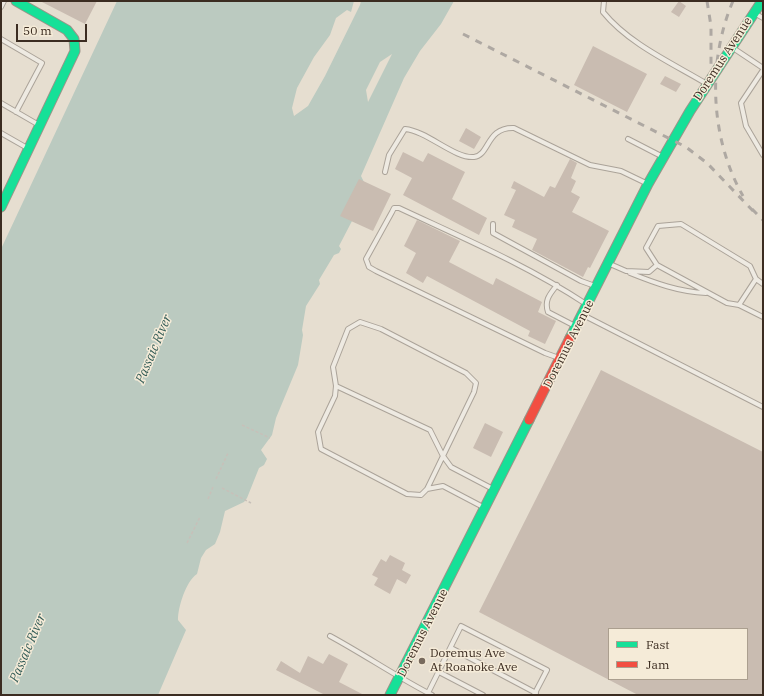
<!DOCTYPE html>
<style>
body{margin:0}
#map{position:relative;width:764px;height:696px;overflow:hidden;background:#e6ded0;font-family:"IBM Plex Serif",serif}
canvas{display:block}
.frame{position:absolute;inset:0;border:2px solid #3b2c21;pointer-events:none}
.legend{position:absolute;left:608px;top:628px;width:140px;height:52px;box-sizing:border-box;background:#f5ebd8;border:1px solid #ab9f8f;margin:0;padding:5px 7px;list-style:none;font-size:12px;color:#3b2c21}
.legend li{display:flex;align-items:center;gap:8px;height:20px}
.legend b{width:20px;border:1px solid #ab9f8f}
.scale{position:absolute;left:16px;top:24px;width:71px;height:18px;box-sizing:border-box;border:2px solid #3b2c21;border-top:0;padding-left:5px;font-size:12px;line-height:14px;white-space:nowrap;color:#3b2c21;-webkit-text-stroke:3px #f5ebd8;paint-order:stroke}
</style>
<div id="map">
<canvas width="764" height="696"></canvas>
<div class="frame"></div>
<ul class="legend">
<li><b style="height:5px;background:#16e098"></b>Fast</li>
<li><b style="height:5px;background:#f24e42"></b>Jam</li>
</ul>
<div class="scale">50 m</div>
</div>
<script>
const context = document.querySelector('canvas').getContext('2d');
context.lineJoin = 'round';
function fillPath(path, color) { context.fillStyle = color; context.fill(path, 'evenodd'); }
function stroke(path, color, width, dash) { context.strokeStyle = color; context.lineWidth = width; context.lineCap = dash ? 'butt' : 'round'; context.setLineDash(dash || []); context.stroke(path); }
function label(font, color, halo, rows, align = 'center') {
  context.font = font + ' "IBM Plex Serif",serif'; context.lineWidth = 3; context.setLineDash([]); context.textBaseline = 'middle'; context.strokeStyle = halo; context.fillStyle = color; for (const [text, x, y, turn = 0] of rows) {
    context.save(); context.translate(x, y); context.rotate((+turn || 0) * Math.PI / 180); context.textAlign = isNaN(turn) ? turn : align; if (halo) context.strokeText(text, 0, 0); context.fillText(text, 0, 0); context.restore();
  }
}
fillPath(new Path2D(`
 M117 1H454L441 24 420 51 404 78 361 176 364 182 352 221 339 246 341 249 339 253 334 255 319 280 320 284 306 306 302 330 303 335 298 365 276 418 272 435 261 450 267 459 264 465 259 468 247 498 244 502 225 511 220 532 215 544 206 550 201 558 197 574C186 581 178 607 178 620L186 630 158 695H1V249Z`), '#bbcac0');
fillPath(new Path2D(`
 M354 1H361L360 5 325 76 308 106 294 116 292 108 297 88 314 57 330 35 336 18 347 10 351 12Z
 M392 54 368 102 366 90 380 62Z`), '#e6ded0');
fillPath(new Path2D(`
 M40 1H97L85 24Z
 M679 1 686 6 679 17 671 12Z
 M593 46 647 74 627 112 574 85Z
 M665 76 681 84 676 92 660 84Z
 M466 128 481 137 474 149 459 141Z
 M403 152 423 162 428 153 465 172 452 199 487 218 479 235 403 195 412 178 395 169Z
 M570 159 577 163 571 178 576 181 571 192 580 197 572 212 609 231 590 268 588 267 583 277 532 250 537 239 512 227 515 220 504 215 516 190 511 188 514 181 544 197 550 186 555 188Z
 M359 179 391 194 373 231 340 216Z
 M417 220 460 241 449 262 493 285 496 278 542 302 538 312 556 321 545 344 528 336 530 331 427 276 423 283 406 273 416 253 404 246Z
 M601 370 763 452V695H638L479 612ZM609 629H747V679H609Z
 M485 423 503 432 491 457 473 448Z
 M390 555 405 563 402 570 411 575 406 584 397 579 390 594 374 585 378 578 372 575 381 559 386 562Z
 M329 654 348 664 339 682 364 695H325L276 670 281 661 300 673 308 656 323 664Z`), '#c9bcb1');
const lane = new Path2D(`
 M604 1 603 12C629 44 672 63 707 84
 M1 7 4 1
 M754 13 763 18
 M1 39 42 63 16 112
 M733 48 763 68
 M763 70 741 103 746 126 763 155
 M1 103 39 125
 M1 133 29 149
 M628 139 663 157
 M385 172 389 155 405 129C427 131 455 159 474 157 490 155 486 127 514 128L590 165 621 171 648 184
 M493 224V233L581 281 595 286
 M610 264 626 271 649 272 657 265 727 303 739 305 756 279 750 266 681 224 658 226 646 248 657 265
 M630 273C655 283 679 292 706 293
 M756 279 763 284
 M557 285C550 294 544 300 548 312L575 326
 M739 305 763 317
 M583 315 763 407
 M360 322 381 329 466 373 476 383 474 392 427 489 421 495 407 494 321 449 318 432 335 396 336 386 333 367 348 329Z
 M559 358 545 353 376 271 369 267 366 259 392 212 394 208H399C463 238 527 265 586 304
 M336 386 430 430 443 456 451 467 493 489
 M427 489 443 486 483 507
 M330 636C365 655 397 677 432 695
 M451 648 536 693
 M439 672 483 695
 M428 693 461 626 547 670 534 695`);
const fast = new Path2D(`
 M1 207 75 51 74 39 67 30 16 1
 M570 338 648 184 690 111 762 1
 M390 695 529 420`);
const jam = new Path2D(`
 M529 420 570 338`);
stroke(lane, '#aba399', 6);
stroke(fast, '#9b9388', 11);
stroke(jam, '#9b9388', 11);
stroke(new Path2D(`
 M242 425 270 438
 M216 479 228 453
 M222 488 251 503
 M208 499 213 487
 M187 543 200 517`), '#c7c0b9', 1.5, [3, 2]);
stroke(lane, '#eeeae2', 4);
stroke(fast, '#16e098', 9);
stroke(jam, '#f24e42', 9);
stroke(new Path2D(`
 M707 1 711 26V80
 M733 1C707 62 710 138 743 196
 M463 34 686 147 707 163 755 213
 M752 209 763 220`), '#aea8a2', 3, [7, 7]);
for (const [x, y, r, color] of [
 [422,661,4,"#776a5e"]
]) { const dot = new Path2D(); dot.arc(x, y, r, 0, 2 * Math.PI); context.fillStyle = color; context.fill(dot); stroke(dot, '#f5ebd8', 1.5); }
label('12px', '#3b2c21', '#f5ebd8', [
 ["Doremus Avenue",723,59,-57],
 ["Doremus Avenue",569,344,-63],
 ["Doremus Avenue",423,633,-63]
]);
label('12px', '#3b2c21', '#f5ebd8', [
 ["Doremus Ave",430,654],
 ["At Roanoke Ave",430,668]
], 'left');
label('italic 13px', '#305a55', '#f5ebd8', [
 ["Passaic River",154,349,-67],
 ["Passaic River",28,648,-67]
]);
</script>
